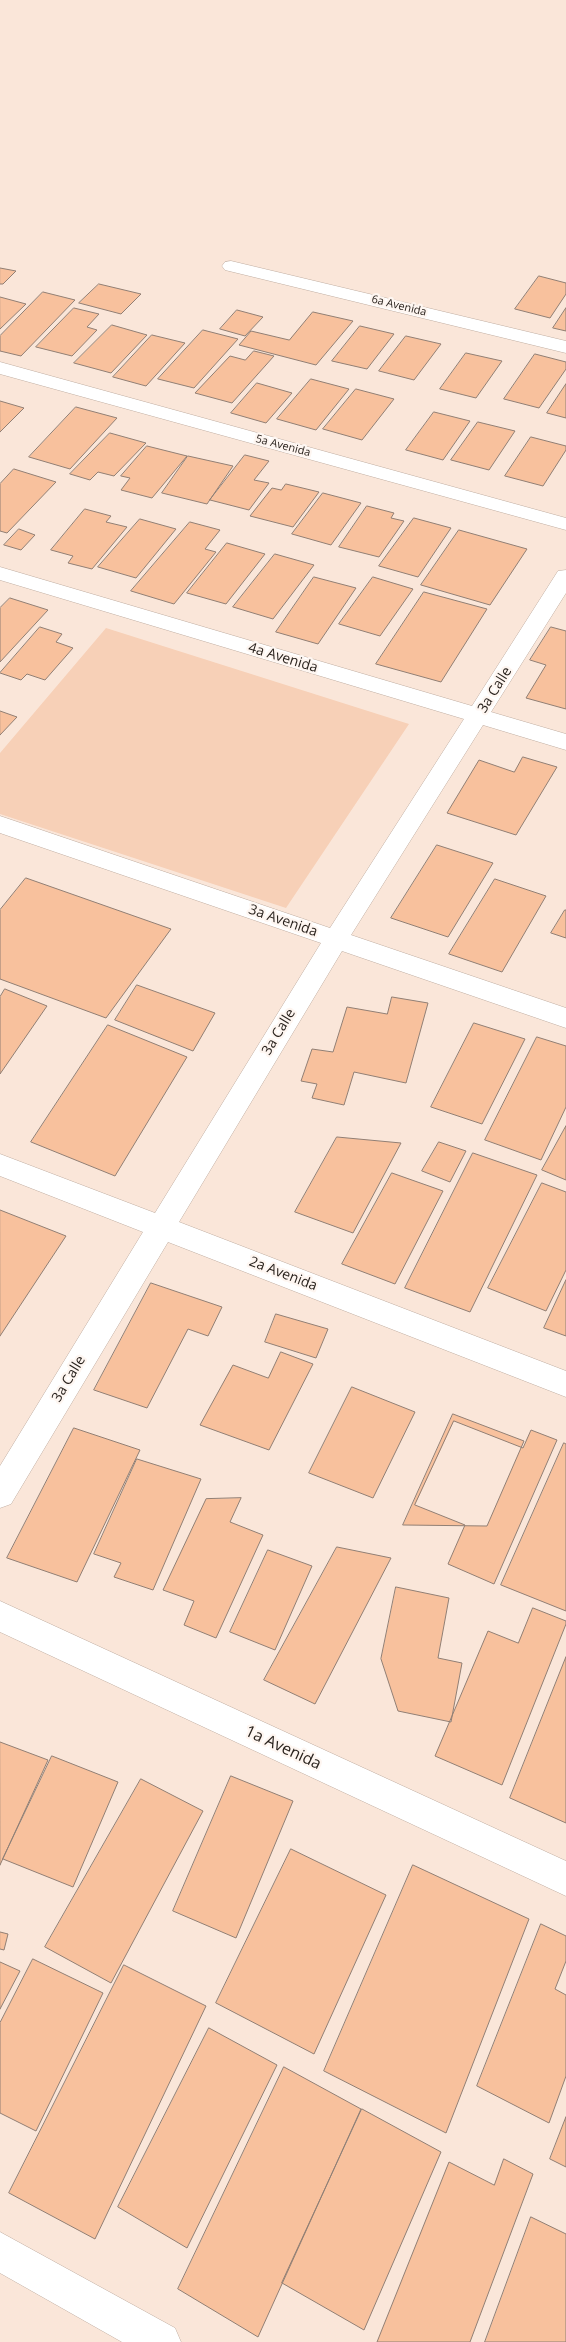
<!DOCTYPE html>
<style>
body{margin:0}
canvas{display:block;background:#fae6d9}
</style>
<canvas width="566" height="2342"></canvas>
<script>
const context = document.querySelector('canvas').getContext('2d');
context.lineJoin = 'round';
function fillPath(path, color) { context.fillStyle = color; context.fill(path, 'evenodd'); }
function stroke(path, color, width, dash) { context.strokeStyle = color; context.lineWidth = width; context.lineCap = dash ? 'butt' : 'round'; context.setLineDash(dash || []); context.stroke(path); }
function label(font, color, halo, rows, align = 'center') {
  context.font = font + ' "Open Sans",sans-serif'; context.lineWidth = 4.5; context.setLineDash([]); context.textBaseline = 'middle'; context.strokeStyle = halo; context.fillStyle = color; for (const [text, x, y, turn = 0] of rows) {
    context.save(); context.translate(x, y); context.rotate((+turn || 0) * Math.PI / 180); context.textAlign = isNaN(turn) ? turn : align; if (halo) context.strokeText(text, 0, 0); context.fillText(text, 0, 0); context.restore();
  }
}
fillPath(new Path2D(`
 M106 628 409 724 286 908 0 814V753Z`), '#f7d0b7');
const building = new Path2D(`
 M0 268 16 271 3 284H0Z
 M539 276 566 283V294L550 318 515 309Z
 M99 284 141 294 121 314 79 303Z
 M43 292 75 300 21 356 0 351V336Z
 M0 297 26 304 0 329Z
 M74 308 99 314 87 327 97 330 72 356 36 347Z
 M566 308V331L553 328Z
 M237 310 263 317 245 336 220 329Z
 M313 312 353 321 316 365 239 345 251 331 289 340Z
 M112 325 147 335 111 373 74 363Z
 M360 326 394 334 367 369 332 361Z
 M203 330 238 339 194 388 158 379Z
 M152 335 185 343 146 386 113 377Z
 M406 336 441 344 414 380 379 371Z
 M254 351 274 356 232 403 195 393 230 356 245 360Z
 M466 353 502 361 476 398 440 389Z
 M535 354 566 362V369L539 408 504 399Z
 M311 379 349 389 316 430 277 419Z
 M257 383 292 393 266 423 231 413Z
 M566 384V418L547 413Z
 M356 389 394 399 362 440 323 429Z
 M0 401 24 408 0 432Z
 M76 407 117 418 70 469 29 457Z
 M434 412 470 421 443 460 406 450Z
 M478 422 515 431 489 470 451 460Z
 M110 433 146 443 114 476 98 472 90 480 70 474Z
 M531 437 566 446V450L543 486 505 476Z
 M147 446 187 456 152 498 121 490 130 478 121 476Z
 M245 455 269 461 254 480 269 483 249 510 210 500Z
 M188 456 233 466 207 504 162 493Z
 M14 469 56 482 7 533 0 531V484Z
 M286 484 319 492 293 527 250 516 272 488 281 490Z
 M323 493 361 503 331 545 292 534Z
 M367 506 394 513 391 518 404 521 379 557 339 547Z
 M85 509 111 516 106 522 127 527 92 569 68 563 73 556 51 550Z
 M414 518 451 528 418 577 379 566Z
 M140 519 176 529 136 578 98 567Z
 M190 522 220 530 205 549 216 552 174 604 131 591Z
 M19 529 35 535 21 550 4 545Z
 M459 530 527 549 490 605 421 585Z
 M227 543 265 554 226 604 187 593Z
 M275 554 314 565 273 619 233 607Z
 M314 577 356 588 318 644 276 632Z
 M373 577 413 589 380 636 339 624Z
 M424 592 487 609 441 682 376 664Z
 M10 598 48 610 0 662V608Z
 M40 627 62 634 56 642 73 648 45 680 27 674 21 680 0 673Z
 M551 627 566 631V709L526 698 546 665 530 660Z
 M0 711 17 717 0 735Z
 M523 757 557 767 516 835 447 813 479 760 514 772Z
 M437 845 493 863 448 937 391 918Z
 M26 878 171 929 106 1018 0 979V910Z
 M495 879 546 896 502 972 449 954Z
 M565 910H566V938L551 933Z
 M137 985 215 1013 193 1051 115 1020Z
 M5 989 47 1006 0 1074V997Z
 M392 997 428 1003 406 1083 354 1072 344 1105 312 1098 317 1084 301 1081 312 1049 333 1052 347 1007 387 1014Z
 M474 1023 525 1039 482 1124 431 1107Z
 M108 1025 187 1057 115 1176 31 1142Z
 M537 1037 566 1046V1107L541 1160 485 1140Z
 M566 1126V1180L542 1170Z
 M337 1137 401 1143 353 1233 295 1212Z
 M439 1142 466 1151 450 1182 422 1171Z
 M473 1153 537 1175 470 1312 405 1288Z
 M392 1173 443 1191 395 1284 342 1264Z
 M542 1183 566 1192V1270L546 1311 488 1288Z
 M0 1210 66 1236 0 1336Z
 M566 1280V1336L544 1328Z
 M151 1283 222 1307 208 1336 188 1329 147 1408 94 1390Z
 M276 1314 328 1329 316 1358 265 1342Z
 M281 1352 313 1364 269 1450 200 1425 233 1365 268 1378Z
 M352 1387 415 1412 373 1498 309 1473Z
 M453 1414 524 1441 487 1526 403 1525Z
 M454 1421 523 1448 531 1430 557 1440 494 1584 448 1564 465 1525 415 1505Z
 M74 1428 140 1450 77 1582 7 1558Z
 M564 1443 566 1444V1611L501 1585Z
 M137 1459 201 1479 153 1590 114 1577 121 1563 94 1554Z
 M241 1498 230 1522 263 1535 216 1638 184 1625 194 1601 163 1590 206 1499Z
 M337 1547 391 1558 315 1704 264 1680Z
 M268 1550 312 1566 275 1650 230 1632Z
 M396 1587 449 1598 438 1658 462 1663 451 1722 398 1711 381 1659Z
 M533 1608 566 1621V1624L502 1785 435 1756 488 1631 518 1643Z
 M566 1657V1823L510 1798Z
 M0 1742 48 1760 0 1865Z
 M52 1756 118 1782 73 1887 3 1859Z
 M231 1776 293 1801 236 1938 173 1911Z
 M141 1779 203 1811 111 1983 45 1947Z
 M291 1849 386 1895 314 2054 216 2003Z
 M413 1865 529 1919 446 2133 324 2071Z
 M541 1924 566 1936V1961L555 1989 566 1995V2076L549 2123 477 2086Z
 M0 1932 8 1934 4 1950 0 1949Z
 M33 1959 103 1993 36 2131 0 2113V2023Z
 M0 1962 20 1971 0 2009Z
 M124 1965 206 2006 95 2239 9 2193Z
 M209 2028 277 2065 187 2248 118 2207Z
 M284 2067 361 2109 258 2337 178 2289Z
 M362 2109 441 2152 364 2330 282 2283Z
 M566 2117V2167L550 2159Z
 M504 2159 533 2174 470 2342H377L449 2162 494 2185Z
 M531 2217 566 2234V2342H485Z`);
fillPath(building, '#f8c19d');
stroke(building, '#917f74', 1);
const minor = new Path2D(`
 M231 261 566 341V353L225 270 222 266 225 262Z
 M0 362 566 518V530L0 374Z
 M0 567 472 706 558 571 566 570V593L491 712 566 734V750L483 725 351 935 566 1008V1028L342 951 179 1222 566 1371V1397L168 1242 11 1504 0 1508V1466L143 1232 0 1176V1154L155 1213 321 943 0 833V816L330 928 464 719 0 580Z
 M0 1601 566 1861V1896L0 1632Z
 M0 2232 175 2328 181 2342H122L0 2273Z`);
stroke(minor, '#c0aea2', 1);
fillPath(minor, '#fff');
label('11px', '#261f1a', '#fef6f1', [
 ["6a Avenida",399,306,14],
 ["5a Avenida",283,446,15]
]);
label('14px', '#261f1a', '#fef6f1', [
 ["4a Avenida",283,658,17],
 ["3a Calle",495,690,-58],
 ["3a Avenida",283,921,19],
 ["3a Calle",279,1032,-59],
 ["2a Avenida",283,1274,21],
 ["3a Calle",69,1379,-59]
]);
label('16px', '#261f1a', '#fef6f1', [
 ["1a Avenida",283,1748,25]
]);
</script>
